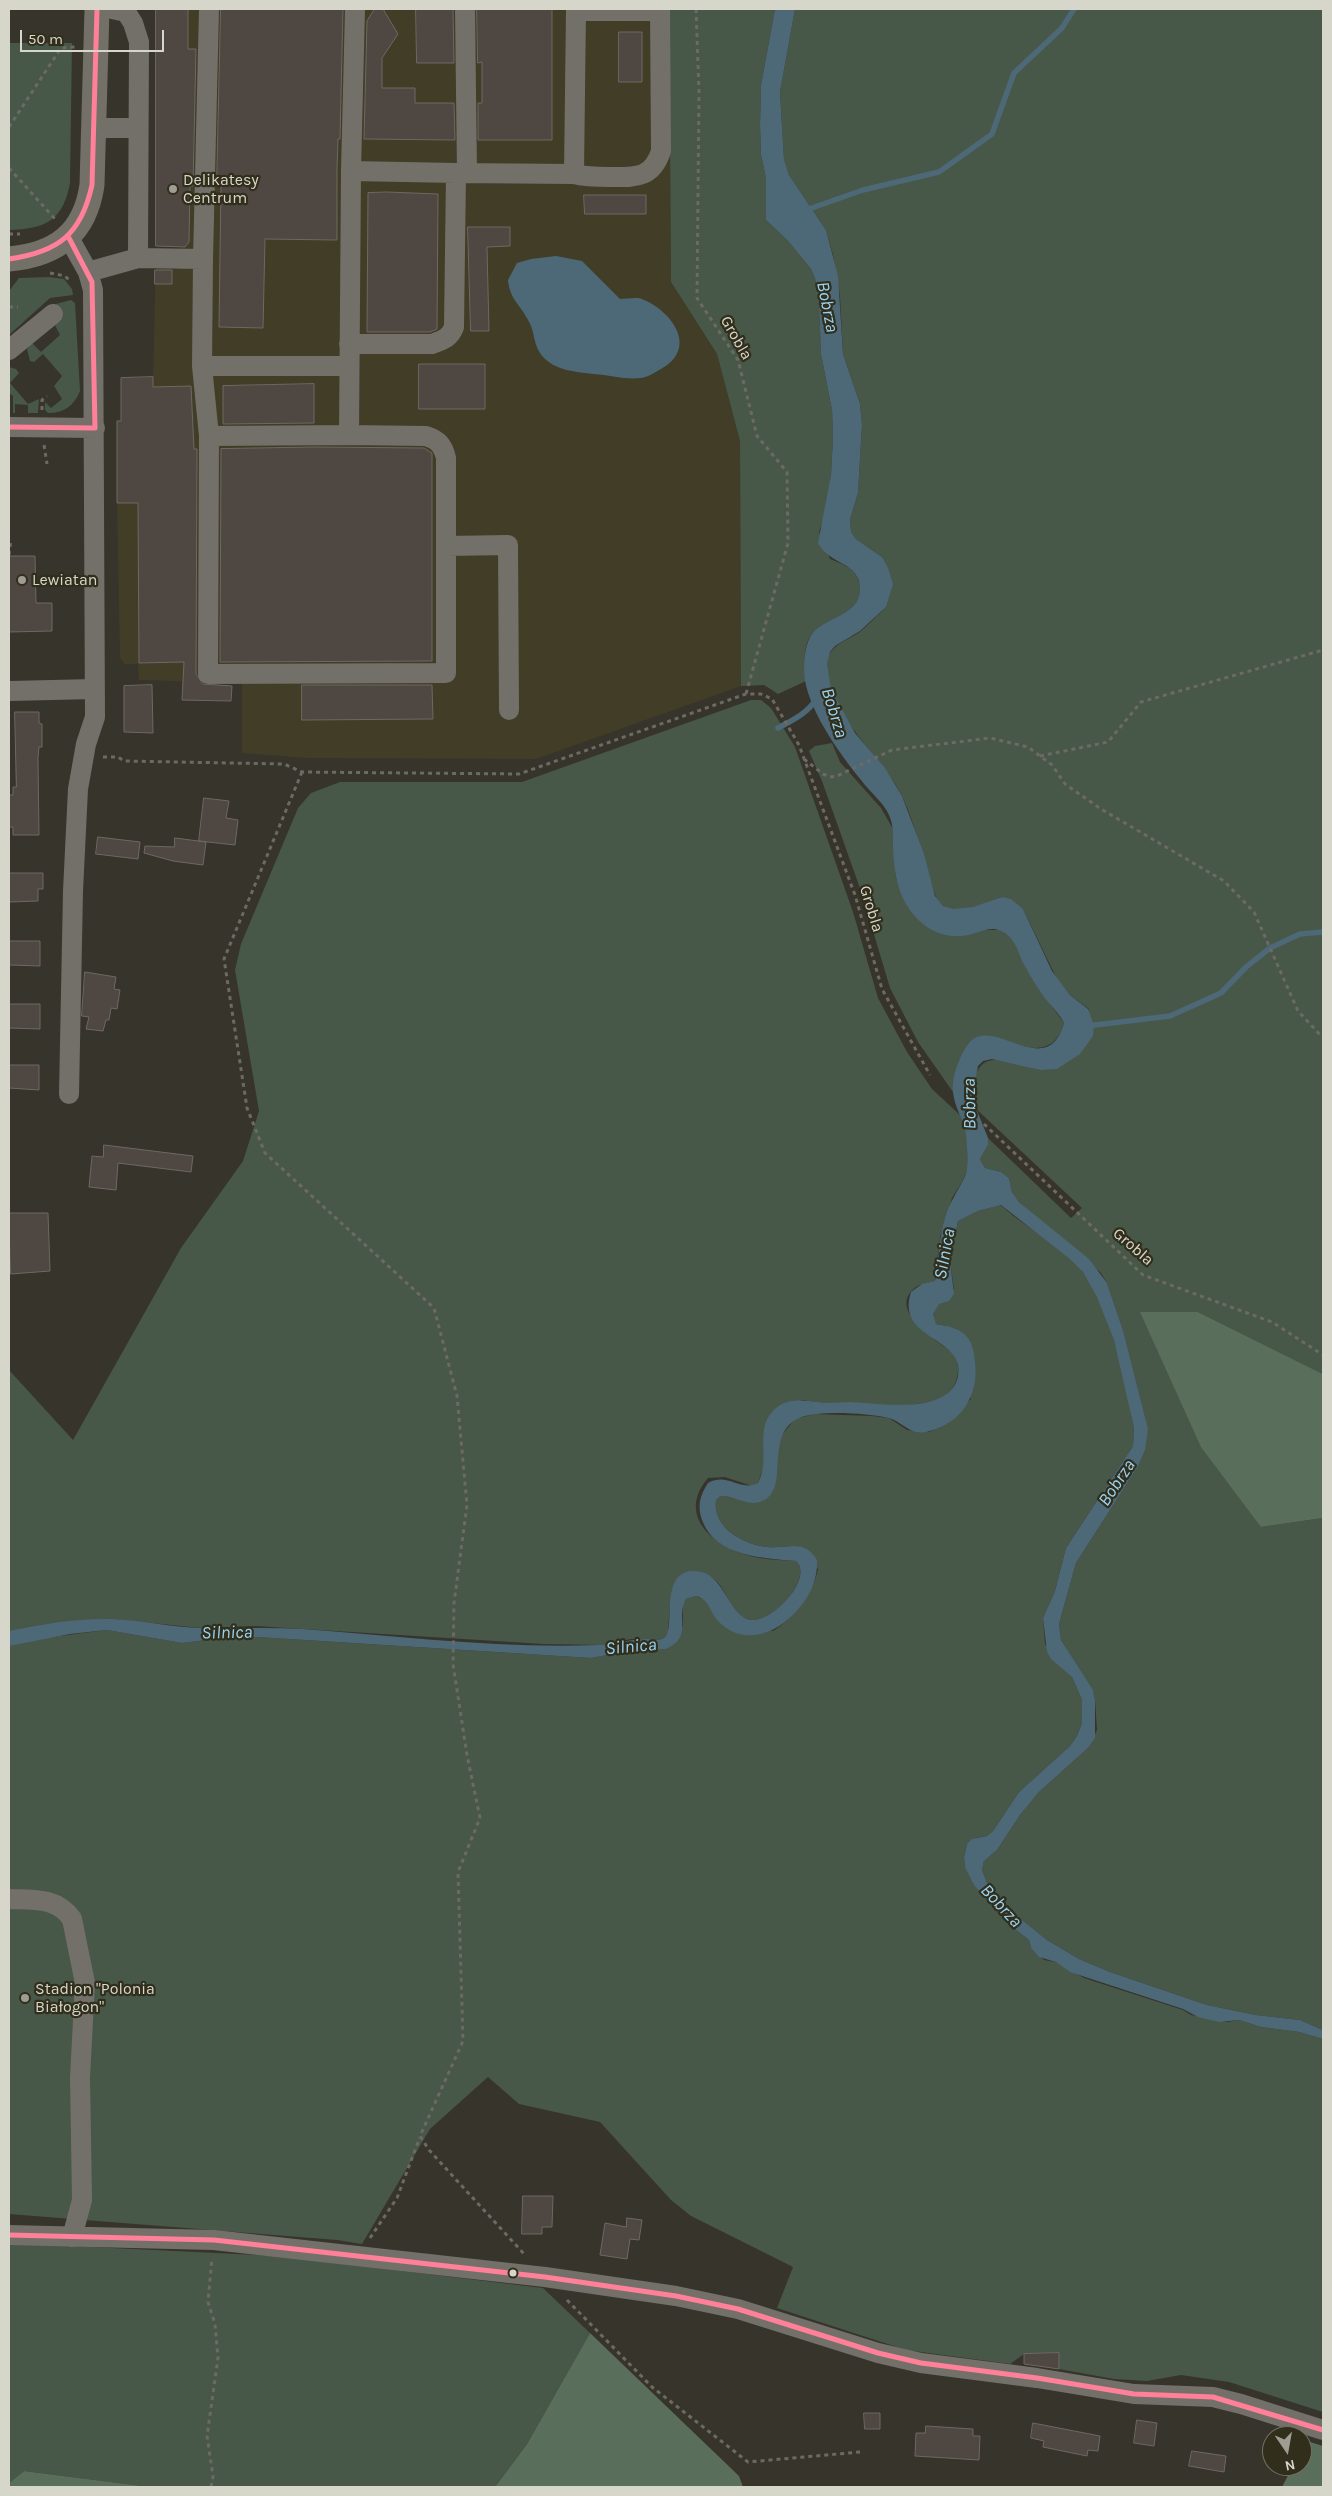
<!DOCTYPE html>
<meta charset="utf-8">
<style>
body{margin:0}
#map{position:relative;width:1332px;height:2496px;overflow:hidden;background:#37342b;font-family:Karla,sans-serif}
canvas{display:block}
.frame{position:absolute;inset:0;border:10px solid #d7d6cb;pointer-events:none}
.north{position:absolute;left:1262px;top:2426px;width:50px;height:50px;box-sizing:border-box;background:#312e1c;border:1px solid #737162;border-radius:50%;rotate:168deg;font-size:14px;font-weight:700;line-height:20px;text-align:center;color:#d7d6cb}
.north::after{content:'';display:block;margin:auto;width:18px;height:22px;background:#9f9d93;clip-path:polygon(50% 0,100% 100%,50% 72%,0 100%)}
.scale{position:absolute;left:20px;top:30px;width:144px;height:22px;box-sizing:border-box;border:2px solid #d7d6cb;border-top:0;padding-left:6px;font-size:15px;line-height:18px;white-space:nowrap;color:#d7d6cb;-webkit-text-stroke:4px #312e1c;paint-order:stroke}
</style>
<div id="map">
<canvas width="1332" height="2496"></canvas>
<div class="frame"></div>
<div class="north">N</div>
<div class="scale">50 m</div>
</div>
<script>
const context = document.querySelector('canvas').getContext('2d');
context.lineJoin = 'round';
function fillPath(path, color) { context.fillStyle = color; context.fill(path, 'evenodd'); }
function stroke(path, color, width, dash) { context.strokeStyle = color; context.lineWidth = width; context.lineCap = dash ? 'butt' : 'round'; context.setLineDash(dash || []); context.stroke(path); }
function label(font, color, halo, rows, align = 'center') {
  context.font = font + ' Karla,sans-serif'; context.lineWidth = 4.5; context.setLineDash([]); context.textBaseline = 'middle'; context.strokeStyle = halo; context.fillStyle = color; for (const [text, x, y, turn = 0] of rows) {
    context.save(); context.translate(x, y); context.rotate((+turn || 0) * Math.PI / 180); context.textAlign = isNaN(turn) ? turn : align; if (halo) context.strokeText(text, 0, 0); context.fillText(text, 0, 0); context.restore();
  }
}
fillPath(new Path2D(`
 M156 9H669L671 282 717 354 740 441 741 686 536 759 306 758 242 753V683L139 680 138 664H124L120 657 117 503V421H121V378L153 377 156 252H179L189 242 191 136 156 135Z`), '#413d26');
fillPath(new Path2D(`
 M669 9H775L761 85 760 125 761 155 766 178V220L788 241 811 269 815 278 819 305 821 354 832 410 833 437 831 475 826 511 819 532 830 559C845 565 857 569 860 586 864 613 825 618 811 635 803 646 804 668 806 681L778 694 764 685 741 686 740 441 717 354 671 282Z
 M795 9H1323V1374L1198 1312 1141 1313 1261 1527 1323 1518V2030L1300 2020 1256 2015 1207 2005 1110 1972 1079 1959 1047 1940 1016 1915 988 1885 982 1870 984 1861 997 1850 1020 1815 1039 1792 1088 1748 1097 1730 1095 1700 1093 1691 1061 1640 1059 1624 1076 1563 1137 1468 1145 1419 1123 1330 1107 1283 1101 1273 1019 1202 1012 1192 1009 1178 1001 1172 985 1168 980 1159 988 1145V1138L1071 1218 1082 1208 974 1107C972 1098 973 1092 974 1084 979 1044 1013 1064 1040 1070L1089 1009 1070 995 1056 977 1023 909 1002 897C986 903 959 916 943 906 940 904 936 898 935 894 923 862 917 828 902 796 883 756 823 711 827 663 829 644 848 641 861 631 870 623 878 615 886 607L882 557 856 539 851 532 850 519 858 493 862 425 860 404 843 354 840 296 833 255 826 230 789 175 784 159 780 92Z
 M9 43H72L70 183C63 221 45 229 9 230Z
 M49 277 64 279 72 289 73 295 50 298 9 335V291L19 278Z
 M71 300 75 303 80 391C74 406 64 413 48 413L45 410V402L51 408 62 399 54 386 62 376 43 354 34 362 30 361 27 349 32 343 41 352 60 335 54 323 52 305Z
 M9 367 16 369 19 373 10 383 28 404 39 399 38 413H28V405L15 404V413H13V396L9 393Z
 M751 700H761L771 708 795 747 853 912 878 998 907 1052 932 1089 960 1115 965 1127 967 1140V1170L962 1182 952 1198 940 1237 935 1281C928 1284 922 1283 916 1287 885 1310 938 1342 954 1353 962 1368 958 1388 943 1397 920 1411 830 1405 802 1400L764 1452V1466L758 1483 752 1486 725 1477 708 1478C673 1519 721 1552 760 1558 772 1560 784 1560 796 1561 814 1578 771 1626 750 1620 718 1610 734 1567 683 1574 668 1592 670 1611 668 1633L664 1638 657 1640 631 1639 602 1645 543 1644 255 1626 200 1628 113 1619 44 1638 107 1630 182 1643 229 1637H257L591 1658 608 1655 666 1649 683 1626V1604L686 1599 696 1596 707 1601 718 1620 773 1631C796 1616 812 1596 818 1569L798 1546C788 1546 777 1548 767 1547 742 1544 712 1527 716 1500L719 1496H725L752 1503 777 1475 778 1449 781 1436 795 1419 815 1414 872 1416 889 1418 907 1430 929 1432 942 1426 971 1399 947 1326 936 1324C926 1309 945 1300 954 1289L950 1261 958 1221 978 1211 1000 1205 1003 1207C1028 1230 1063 1245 1083 1272 1114 1314 1124 1379 1134 1428L1133 1446 1066 1548 1055 1591 1043 1618 1045 1644 1072 1677 1082 1700V1723L1077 1736 1070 1746 1019 1792 993 1831 987 1836 976 1838 967 1844 964 1857 965 1867 1007 1923 1029 1940 1031 1948 1044 1960 1056 1962 1084 1978 1183 2010 1191 2015 1227 2022 1239 2020 1261 2027 1299 2032 1323 2039V2412L1229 2382 1181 2375 1147 2381 1114 2379 1059 2369 1058 2353 1024 2354 1010 2364 906 2350 777 2308 793 2267 691 2216 671 2200 600 2122 519 2104 488 2077 430 2129 362 2244 337 2240 9 2214V1370L73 1440 181 1248 243 1161 259 1111 235 970 241 944 298 808 311 793 340 782H522Z
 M832 743 840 762 881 808 893 829 896 877 906 903 984 930H1000L1012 937 1037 986 1064 1023C1055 1054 1033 1051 1007 1041L954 1079 953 1092 918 1042 890 988 862 894 822 781 809 751 815 746Z
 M9 2243 278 2256 543 2288 590 2333 527 2444 495 2487H150L24 2471 9 2483Z`), '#475748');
fillPath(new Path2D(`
 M1140 1312H1198L1323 1374V1518L1261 1527 1201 1447Z
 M590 2333 739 2476 743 2487H495L527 2444Z
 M1307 2441 1323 2446V2487H1282L1293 2466H1302V2450Z
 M24 2471 150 2487H9V2483Z`), '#5a6f5b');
fillPath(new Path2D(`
 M775 9H795L780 92 784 159 789 175 826 230 838 276 843 354 860 404 862 425 858 493 850 519 851 532 856 539 882 557 888 568 893 584 886 607 860 631 835 646 830 652 827 664 831 689 855 733 885 768 902 796 924 854 935 896 943 906 953 909 973 907 1002 897 1011 899 1023 909 1052 971 1070 995 1088 1009 1094 1026 1093 1036 1080 1054 1057 1069 1040 1070 992 1059 983 1061 978 1066 972 1098 988 1138V1145L980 1159 985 1168 1001 1172 1009 1178 1012 1192 1019 1202 1089 1259 1107 1283 1123 1330 1148 1429 1145 1450 1137 1468 1076 1563 1059 1624 1061 1640 1093 1690 1095 1700V1738L1088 1748 1039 1792 1020 1815 997 1850 984 1861 982 1870 988 1885 1016 1915 1047 1940 1079 1959 1110 1972 1207 2005 1256 2015 1300 2020 1323 2030V2039L1299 2032 1261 2027 1239 2020 1219 2022 1198 2017 1183 2009 1070 1972 1056 1962 1039 1957 1031 1948 1029 1940 1007 1923 974 1885 965 1867 964 1857 967 1844 972 1839 987 1836 993 1831 1019 1792 1070 1746 1077 1736 1082 1723V1700L1072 1677 1051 1659 1047 1652 1043 1618 1055 1591 1066 1548 1133 1446 1134 1428 1114 1340 1097 1297 1083 1272 1070 1259 1001 1205 978 1211 958 1221 950 1261 954 1294 949 1301 939 1304 933 1314 936 1324C946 1326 961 1328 967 1337 973 1344 974 1353 975 1362 979 1394 963 1422 930 1431 910 1437 905 1423 889 1418 868 1413 821 1410 802 1417 760 1432 794 1491 760 1502 746 1506 733 1495 720 1496L716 1500C712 1527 743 1545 768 1547 789 1549 804 1538 817 1560 818 1582 808 1600 793 1615 772 1636 741 1645 718 1621 709 1611 710 1600 696 1596L686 1599C675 1618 694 1636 666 1649L608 1655 591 1658 257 1637H229L182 1643 107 1630 70 1634 9 1646V1631C42 1624 78 1618 113 1619 141 1620 170 1627 198 1628 233 1629 268 1627 303 1629 400 1636 501 1649 598 1645 615 1644 630 1639 648 1639 653 1640 660 1641 665 1637 676 1628 659 1573 692 1571 726 1569 726 1617 752 1620 773 1622 814 1578 796 1561 763 1558 715 1557 702 1520 697 1506 700 1495 708 1483 728 1472 739 1492 758 1483 771 1460 754 1430 773 1411 788 1395 808 1402 827 1403 834 1403 842 1402 849 1402 878 1403 950 1416 958 1376 966 1336 895 1341 911 1292L922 1284 935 1281C940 1267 937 1251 941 1236 943 1224 947 1208 954 1197 958 1188 965 1180 967 1169 968 1159 967 1135 964 1125 960 1115 954 1103 953 1092 951 1078 960 1054 969 1043 993 1014 1047 1083 1064 1023 1060 1015 1054 1009 1048 1002 1038 990 1030 975 1022 961 1017 948 1014 937 1001 931 992 926 982 931 972 934 945 942 920 928 906 904 896 887 894 867 893 849 893 838 894 826 889 815 884 803 869 791 861 780 839 753 805 706 804 671 804 660 805 647 810 637 821 617 859 617 860 590 861 562 829 565 818 543L831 475 833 437 832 410 821 354 819 305 815 278 811 269 788 241 766 220V178L761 155 760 125 761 85Z
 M556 256 582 261 620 299C626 299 637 297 642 299 672 311 699 348 661 369 655 372 647 378 640 378 626 380 609 375 594 374 577 372 557 371 544 358 532 345 536 333 528 320 520 304 510 300 508 280L517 263 531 259Z`), '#4d6876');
stroke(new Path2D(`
 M806 210 863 190 939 172 992 134 1014 73 1062 28 1074 9
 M778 728C793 720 808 713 817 698
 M1087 1026 1170 1016 1221 993 1246 967 1270 948 1300 934 1323 932`), '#4d6876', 5.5);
const building = new Path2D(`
 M156 9H188V49H196L193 186H190L189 242 185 247 156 246Z
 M221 9H343L340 139H338L337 169V240L265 239 263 328 219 327 221 185H217Z
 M375 9H383L398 34 382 58V88H415V103H454L455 140 364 139 367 21Z
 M416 9H453L454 63H417Z
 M477 9H552V140H478V103H482V62L478 63Z
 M619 32H642V82H619Z
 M387 192 438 194 437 329 430 332H367L368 193Z
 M584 195H646V214H585Z
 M468 227H510V246L487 247 489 331H471Z
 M155 270H172V284H155Z
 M419 364H485V409H419Z
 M153 377V387L191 386 194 449H197L196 674 203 684 232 686 231 701 182 700 184 662 139 663 138 503H117V421H121V378Z
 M314 384V423L223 424V386Z
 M315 447 424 448 432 453V661L220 662 221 449Z
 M9 556H35L36 603H52V631L9 632Z
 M152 685 153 733 124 732V686Z
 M302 685H432L433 719 302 720Z
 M15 712H39V723L42 724V747H39L38 758 39 835H13V827H9V795H13V787H16Z
 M204 798 229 801 226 818 238 820 235 845 199 841Z
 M98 837 140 842 138 859 96 854Z
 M175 838 206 842 203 865 173 861 144 853 145 846 174 847Z
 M9 873H43V889H38V901L10 902Z
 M9 941H40V966L9 965Z
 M85 972 116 977 114 989 120 990 117 1009 111 1008 109 1020H106L103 1031 86 1029 89 1017 82 1016Z
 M9 1004H40V1029L9 1028Z
 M9 1065H39V1090L9 1088Z
 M104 1145 193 1156 191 1172 118 1163 116 1190 89 1187 92 1156 103 1157Z
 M9 1213H48L50 1271 11 1274Z
 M523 2196H553L552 2227H542V2234H522Z
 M627 2218 642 2220 639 2240 630 2239 627 2259 600 2255 605 2223 626 2227Z
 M1059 2353V2369L1024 2364V2354Z
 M864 2413H880V2429H865Z
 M1137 2420 1157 2423 1154 2446 1134 2443Z
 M1033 2423 1100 2436 1098 2451 1088 2450 1087 2456 1043 2447 1044 2441 1031 2438Z
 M926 2426 973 2429V2436H980L979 2460 915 2456 916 2433H925Z
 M1192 2451 1226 2456 1224 2472 1189 2466Z`);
fillPath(building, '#4f4742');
stroke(building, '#6e6863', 1);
stroke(new Path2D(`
 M696 9 699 92 697 298 738 360 757 436 787 472 788 543 746 694
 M9 127 61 48 75 47
 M9 168 55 219
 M9 234H20
 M50 273 65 276 69 280
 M9 307H18
 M42 410V400L47 396
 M44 445 47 464
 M9 555 11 540
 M1040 756 1108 742 1141 702 1323 650
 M103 757H118L124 761 284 764 302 772 519 774 746 694H761L772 699 799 745 855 895 882 989 930 1075
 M804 759 823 774 830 777 837 776 892 750 990 738 1028 747 1052 765 1065 784 1101 809 1224 881 1254 912 1298 1011 1323 1038
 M302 772 224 959 247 1108 265 1153 434 1308 457 1396 467 1505 454 1603 453 1664 467 1755 480 1818 458 1872 463 2041 420 2136 429 2150 525 2255
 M984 1124 1143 1275 1272 1322 1323 1355
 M370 2238 397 2198 420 2137
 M567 2300 652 2387 748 2462 860 2452
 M211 2487 213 2476 207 2436 218 2358 215 2324 208 2302 212 2258`), '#6d6a64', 3, [4, 4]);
stroke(new Path2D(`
 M112 9 126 12 133 23 139 42 138 258
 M355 9 351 171 456 173
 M465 9 467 173
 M576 11H660
 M93 128H138
 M574 174C586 177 597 177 610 177 635 177 652 179 661 151L660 9
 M69 238 88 272 93 290 95 717 86 744 78 789 73 891 69 1094
 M203 259 209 9
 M88 272 138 258 203 259 202 366H349
 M349 344H432C443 340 450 338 454 327L456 173 574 174 576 9
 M9 350 53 314
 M202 366 209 436
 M9 427 95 428
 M349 435 426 436C438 440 443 445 446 458V673L208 674 209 436 349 435 351 171
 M447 546 508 545 509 710
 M9 691 95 689
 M9 1899C33 1900 57 1897 72 1919L85 1983 80 2077 82 2200 72 2237
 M9 2235 214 2240 545 2277 676 2296 738 2309 878 2353 921 2363 1037 2378 1134 2394 1213 2397 1241 2404 1323 2430`), '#73706a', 20);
stroke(new Path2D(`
 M9 259C56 255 85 234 92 185L97 9`), '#737067', 25);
stroke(new Path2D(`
 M69 238 92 282 95 428
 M9 259C58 252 81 235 92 185L97 9
 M9 427 95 428
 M9 2235 214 2240 545 2277 676 2296 738 2309 878 2353 921 2363 1037 2378 1134 2394 1213 2397 1323 2430`), '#ff8098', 5);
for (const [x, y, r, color] of [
 [173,189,5,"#9f9d93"],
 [22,580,5,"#9f9d93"],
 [25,1998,5,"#9f9d93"],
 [513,2273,4.5,"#d7d6cb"]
]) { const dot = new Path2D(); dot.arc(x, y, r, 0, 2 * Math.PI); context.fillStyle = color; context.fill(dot); stroke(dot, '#312e1c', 2); }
label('16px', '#d7d6cb', '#312e1c', [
 ["Delikatesy",183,180],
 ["Centrum",183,198],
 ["Lewiatan",32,580],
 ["Stadion \"Polonia",35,1989],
 ["Białogon\"",35,2007]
], 'left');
label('16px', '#d7d6cb', '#312e1c', [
 ["Grobla",736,338,60],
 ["Grobla",871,909,73],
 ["Grobla",1133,1247,41]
]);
label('italic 18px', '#99d3f2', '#312e1c', [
 ["Bobrza",827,307,79],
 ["Bobrza",834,713,73],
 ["Bobrza",970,1104,-91],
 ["Silnica",945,1254,-80],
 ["Bobrza",1117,1483,-56],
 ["Silnica",227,1633,-1],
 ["Silnica",631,1647,-5],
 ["Bobrza",1001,1906,47]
]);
</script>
